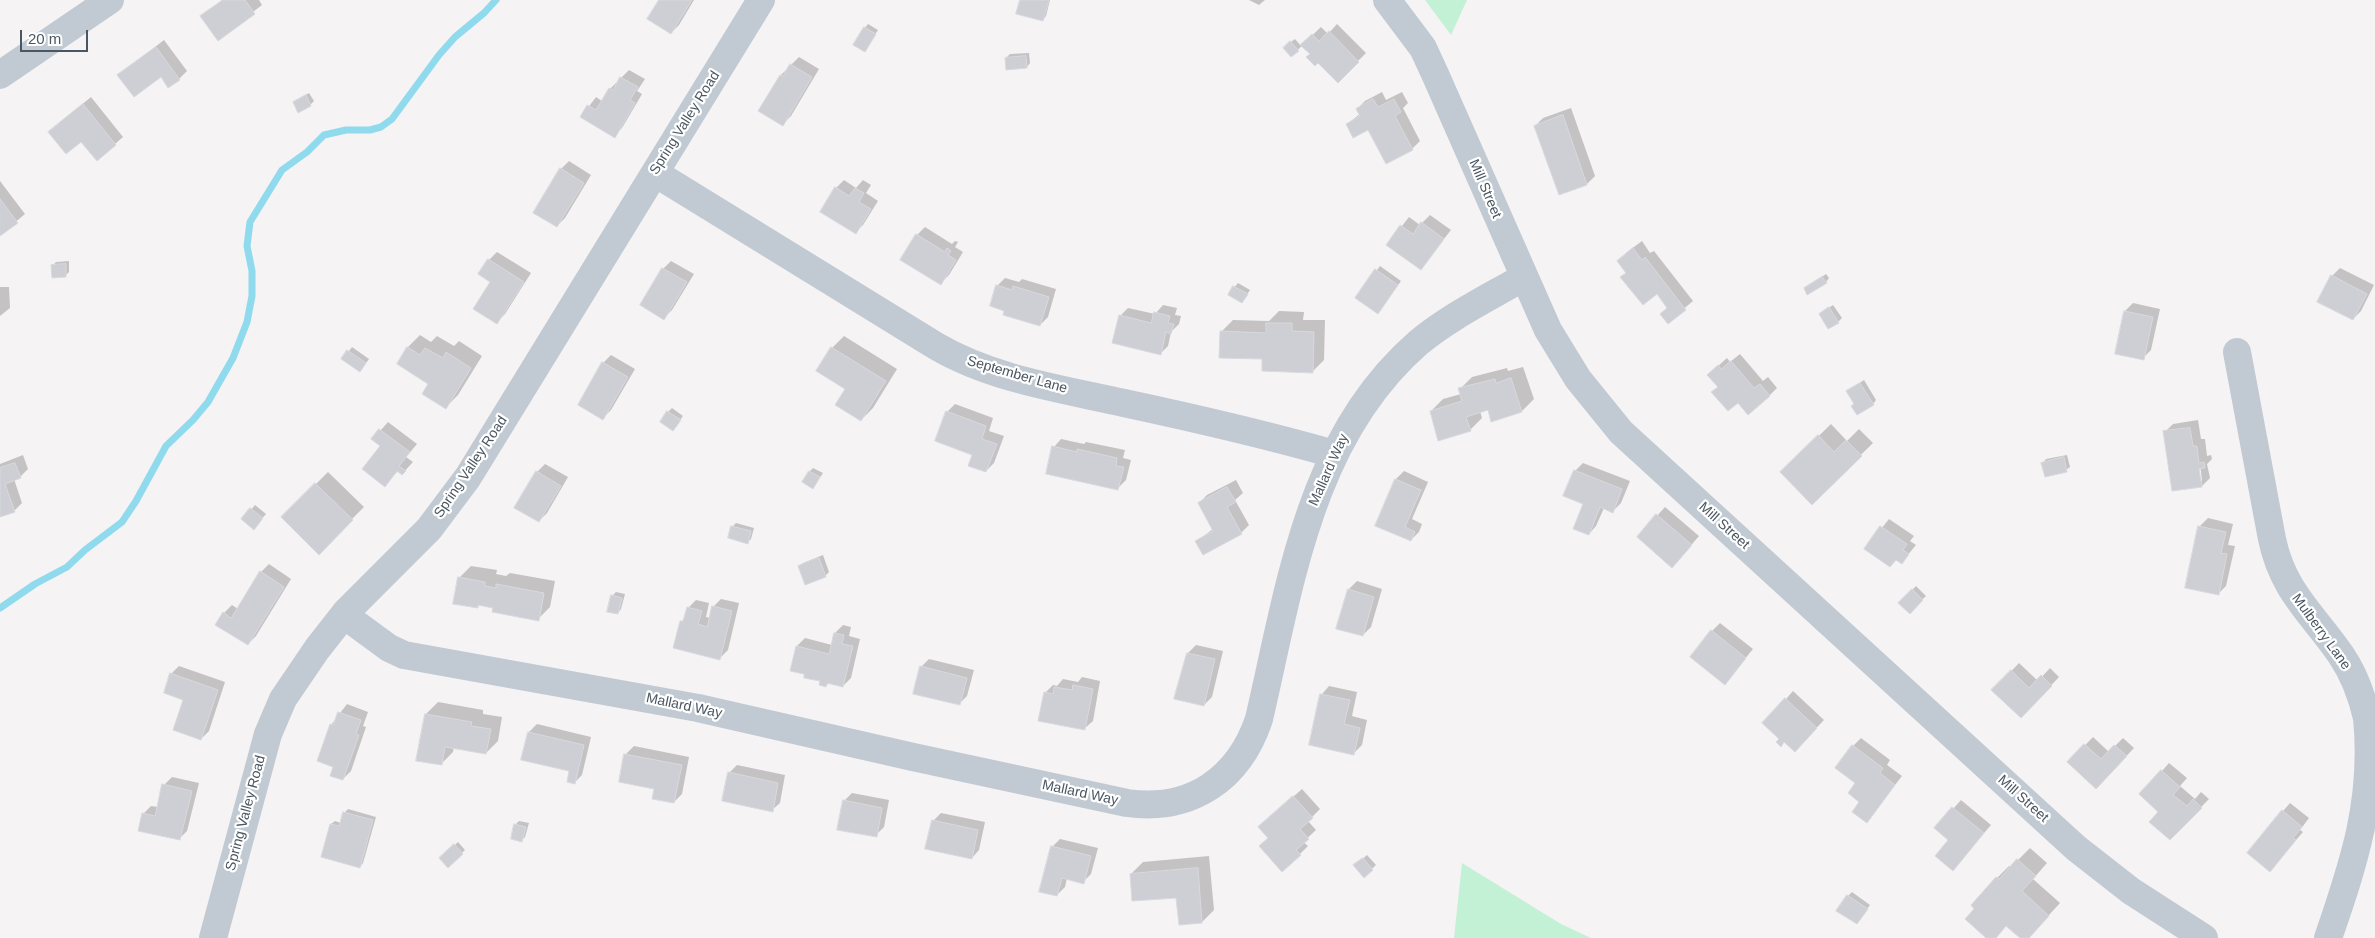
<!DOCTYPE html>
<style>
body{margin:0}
#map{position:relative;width:2375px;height:938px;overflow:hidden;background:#f5f3f3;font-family:Arial,sans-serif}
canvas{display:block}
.scale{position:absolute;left:20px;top:30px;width:68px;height:22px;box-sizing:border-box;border:2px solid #4a5661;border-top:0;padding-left:6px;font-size:15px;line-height:18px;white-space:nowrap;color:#4a5661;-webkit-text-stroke:4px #fff;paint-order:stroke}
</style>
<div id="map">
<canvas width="2375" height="938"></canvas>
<div class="scale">20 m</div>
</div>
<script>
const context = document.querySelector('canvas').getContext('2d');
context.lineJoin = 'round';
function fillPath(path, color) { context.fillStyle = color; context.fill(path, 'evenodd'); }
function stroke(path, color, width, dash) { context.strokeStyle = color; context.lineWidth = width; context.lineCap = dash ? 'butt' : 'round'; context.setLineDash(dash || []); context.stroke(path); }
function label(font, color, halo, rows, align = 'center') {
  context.font = font + ' Arial,sans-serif'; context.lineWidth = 4.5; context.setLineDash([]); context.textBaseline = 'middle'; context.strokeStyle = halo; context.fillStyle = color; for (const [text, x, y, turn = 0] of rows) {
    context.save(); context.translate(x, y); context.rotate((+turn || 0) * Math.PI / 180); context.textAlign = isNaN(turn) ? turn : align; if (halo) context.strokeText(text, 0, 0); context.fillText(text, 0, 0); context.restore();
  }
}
fillPath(new Path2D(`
 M1425 0H1467L1451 35Z
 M1462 863 1561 924 1591 938H1454Z`), '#c3f1d5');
fillPath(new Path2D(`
 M222 0H259L262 5 218 39 202 17Z
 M661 0H694L679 25 671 33Z
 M1021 0H1050L1046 16 1043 20Z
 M1249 0H1265L1259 5Z
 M868 24 878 30 865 50V28Z
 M1337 24 1366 53 1338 81 1303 45 1291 56 1288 44 1295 39 1301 46 1321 27 1328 34Z
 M164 40 187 71 179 79 161 76 119 75Z
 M1029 53 1030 63 1027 67 1006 58 1010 54Z
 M799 57 819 69 791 116 783 124 781 75Z
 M629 70 645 79 637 91 642 94 622 128 614 136 581 117 596 97 602 101 610 89Z
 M1382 92 1386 100 1402 92 1408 103 1403 108 1420 141 1412 149 1369 128 1347 124 1360 114 1357 109 1365 101Z
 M309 93 314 101 310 105 294 102Z
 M91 97 123 137 115 144 58 124Z
 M1571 108 1595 176 1587 184 1559 193 1535 126 1543 118Z
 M569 161 591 175 565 218 557 226 561 169Z
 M844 180 856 188 863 180 871 185 866 193 878 201 863 225 855 233 836 188Z
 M0 181 25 214 0 235Z
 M1430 215 1451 230 1421 268 1387 245 1409 217 1420 225Z
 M925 227 952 244 955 241 958 242 955 247 963 252 949 275 941 283 917 235Z
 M1642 241 1650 253 1654 251 1693 301 1668 322 1661 314 1668 307 1657 293 1622 277 1627 272 1626 253Z
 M497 252 531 273 505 314 497 322 489 260Z
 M69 261V272L65 276 53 265 56 262Z
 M671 261 694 274 672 310 664 318 642 305 663 269Z
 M1380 266 1401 281 1381 309 1357 298Z
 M2340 268 2374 285 2361 311 2353 319 2332 276Z
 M1826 274 1829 278 1826 282 1805 288Z
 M1005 278 1019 282 1022 279 1056 289 1048 317 1040 325 1005 310 997 286Z
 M1238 283 1250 290 1242 302 1229 294Z
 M0 287H9L10 308 0 316Z
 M2133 303 2160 309 2151 350 2143 358 2125 311Z
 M1163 305 1177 308 1175 315 1181 316 1179 324 1171 332 1168 346 1160 354 1120 316 1128 308 1155 314Z
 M1833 305 1842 318 1838 322 1824 311Z
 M1279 311 1304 312 1303 320H1325L1324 360 1312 372 1264 358 1221 332 1233 320 1269 321Z
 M420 335 431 342 437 336 454 346 459 341 482 356 458 395 446 407 430 384 398 364 408 347Z
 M844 336 897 369 873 408 861 420 846 389 832 348Z
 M352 347 369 359 363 367 343 359Z
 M1740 354 1763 381 1768 377 1777 388 1769 396 1738 401 1713 392 1719 386 1717 367 1727 358 1730 362Z
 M611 355 635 369 611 410 603 418V363Z
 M1523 367 1534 399 1522 411 1488 409 1480 411 1482 418 1470 430 1431 411 1443 399 1461 394 1460 389 1472 377 1507 368 1508 371Z
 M1864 380 1876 400 1873 404H1855L1848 391Z
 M955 404 993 418 989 431 1004 436 994 463 986 471 947 412Z
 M672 408 683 416 673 430 668 412Z
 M2198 420 2201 439H2205L2207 456 2211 455 2212 459 2207 464 2210 478 2202 486 2165 432 2173 424ZM2197 463H2200L2202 481H2200Z
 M388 422 417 444 406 457 413 462 402 474 398 471 385 485 382 446 373 439Z
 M1831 424 1847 441 1859 429 1873 443 1812 503 1782 472Z
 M1061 439 1084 444 1086 442 1125 450 1123 458 1131 460 1126 480 1118 488 1054 447Z
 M23 455 28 469 20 477 14 479 22 503 14 511 0 516V464Z
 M2067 455 2070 467 2066 470 2043 463 2046 459Z
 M1583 463 1630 481 1621 503 1613 511 1604 508 1596 526 1589 534 1584 503 1575 471Z
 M545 464 568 477 547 513 539 521 537 472Z
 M813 468 823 473 813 488 810 471Z
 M1404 471 1428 482 1412 519 1422 524 1419 532 1411 540 1377 525 1396 479Z
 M328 472 364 507 318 553 283 517Z
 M1236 480 1243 493 1235 500 1249 525 1241 533 1197 541 1213 529 1199 503 1207 495Z
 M255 505 266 514 257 524 243 519Z
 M1665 507 1699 536 1680 558 1638 537Z
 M2208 518 2233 524 2228 545 2235 546 2226 586 2218 594 2187 587 2200 526Z
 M1889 519 1914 536 1910 541 1916 545 1902 562 1866 548Z
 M736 523 754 528 751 539 747 543 729 538 733 526Z
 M823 555 829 572 825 576 799 567 803 563Z
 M269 564 291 579 256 636 248 644 224 613 232 605 238 609 261 572Z
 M471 566 497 570 496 574 506 576 510 573 555 581 550 607 538 619 494 607 480 604 477 607 459 578Z
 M1357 581 1382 589 1371 627 1363 635 1349 589Z
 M1916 586 1926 596 1909 612 1900 603Z
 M616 592 625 594 621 609 618 613 612 596Z
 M721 599 739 603 728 650 720 658 681 622 686 617 688 608 696 600 709 603 706 617 711 618 713 607Z
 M1720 623 1753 649 1725 683 1712 631Z
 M843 625 851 627 849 636 860 639 851 678 843 686 829 683 826 686 797 646 805 638 832 645 835 633Z
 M1196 645 1223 651 1212 697 1204 705 1176 698 1188 653Z
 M929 659 974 670 967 696 959 704 921 667Z
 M2019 663 2038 681 2050 668 2059 677 2021 717 1993 690Z
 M179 666 225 682 209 731 201 739 185 699 171 674Z
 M1082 677 1100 681 1093 721 1085 728 1045 693 1053 685 1057 686 1063 679 1078 682Z
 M1329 686 1357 692 1352 716 1367 720 1362 745 1354 753 1311 744 1322 694Z
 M1793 691 1824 720 1803 742 1780 739 1786 699Z
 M438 702 483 710V714L502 717 498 741 486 753 454 747 453 752 441 764 426 714Z
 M347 704 368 712 363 726 366 727 351 771 343 779 335 766 331 725Z
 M537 724 591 737 582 775 574 783 571 770 529 732Z
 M2093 737 2109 752 2123 738 2134 748 2104 780 2069 762Z
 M1861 738 1890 760 1887 765 1902 776 1867 821 1857 783 1853 746Z
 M634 746 689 757 682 794 674 802 656 788 626 754Z
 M2169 763 2187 778 2180 786 2195 799 2201 792 2209 799 2170 839 2160 812 2162 771Z
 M737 765 785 775 780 803 772 810 729 773Z
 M172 777 199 783 187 831 179 839 143 814 151 806 158 807 164 785Z
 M1302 789 1320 809 1308 821 1316 830 1303 842 1308 846 1300 854 1270 838 1268 819Z
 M852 793 889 800 884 827 876 835 844 801Z
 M1961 800 1991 825 1953 869 1950 840 1936 828Z
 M2290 803 2309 818 2300 830 2303 832 2270 870 2283 811Z
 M348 809 376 817 363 863 360 867 331 824 335 821 341 823 344 813Z
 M941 813 985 822 979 850 972 858 933 821Z
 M519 821 529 823 525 837 522 840 515 825Z
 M1060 839 1098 848 1091 874 1083 882 1067 878 1065 887 1057 895 1052 847Z
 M458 842 465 850 448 866 441 858Z
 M2030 848 2047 863 2033 879 2060 903 2028 938H2021L2007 925 1994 938H1988L1976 909 1997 878 2009 866 2011 867Z
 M1367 855 1376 865 1364 876 1359 862Z
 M1209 856 1214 910 1202 922 1177 896 1131 874 1143 862Z
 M1852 892 1870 905 1857 923 1848 896Z`), '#0003');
stroke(new Path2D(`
 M0 608 35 584 67 567 85 550 122 522 136 501 166 446 193 420 208 402 233 358 247 322 252 296V271L247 246 250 222 282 170 307 152 324 135 346 130H370L381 127 392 119 439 55 455 37 484 13 496 0`), '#90daee', 7);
const building = new Path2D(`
 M223 0H245L255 14 218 41 200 16Z
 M659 0H692L671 34 647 19Z
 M1020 0H1049L1043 21 1016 14Z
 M864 27 876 34 865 52 853 45Z
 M1329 31 1359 62 1338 83 1318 63 1315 66 1306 57 1310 54 1300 45 1312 34 1319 41Z
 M1290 41 1299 51 1291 57 1283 48Z
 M156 47 180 80 168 88 161 77 134 97 117 75Z
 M1026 56 1027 68 1006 70 1005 58Z
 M790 64 812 77 783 126 758 111 780 75 783 76Z
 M620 77 638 87 630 100 635 103 615 138 580 117 587 105 596 110 609 88 613 90Z
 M306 95 311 106 298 113 293 102Z
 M1373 99 1378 107 1394 99 1401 112 1395 116 1413 150 1386 164 1368 130 1353 138 1346 124 1360 116 1356 109Z
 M83 104 116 145 97 161 81 142 66 154 48 132Z
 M1563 115 1587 185 1559 195 1534 126Z
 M560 168 584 183 557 227 533 213Z
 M835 187 849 196 855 188 864 193 859 202 871 209 856 234 820 212Z
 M0 199 18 223 0 236Z
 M1421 222 1444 239 1421 270 1386 245 1400 225 1413 234Z
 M916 234 945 252 947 248 951 251 948 255 956 260 941 285 900 260Z
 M1633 248 1642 260 1645 257 1686 310 1668 324 1660 314 1667 308 1657 294 1643 305 1620 277 1626 273 1617 261Z
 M488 259 524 282 497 324 473 309 490 282 478 274Z
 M66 264V277L52 278 51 265Z
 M662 268 687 282 664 320 640 305Z
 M1375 269 1398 285 1378 314 1355 298Z
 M2331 275 2367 294 2353 320 2317 302Z
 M1822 277 1827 283 1807 295 1804 288Z
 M996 285 1012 290 1013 286 1049 297 1040 326 1003 315 1004 311 990 306Z
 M1233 286 1248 294 1242 303 1228 295Z
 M1829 307 1839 323 1828 329 1819 314Z
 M2124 311 2153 317 2144 360 2115 354Z
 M1154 312 1170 316 1168 323 1174 324 1171 334 1166 332 1161 355 1112 343 1119 315 1151 323Z
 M1266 323H1292V331L1314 332 1313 373 1262 371V359L1219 358 1220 331 1266 333Z
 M407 347 420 355 425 348 443 358 446 352 471 368 446 409 422 394 428 384 397 364Z
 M831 347 886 381 861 421 835 405 845 389 816 371Z
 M347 350 366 363 360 372 341 359Z
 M1731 361 1754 388 1760 384 1770 396 1748 415 1738 403 1728 411 1711 392 1718 387 1707 375 1718 365 1721 369Z
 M602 362 628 377 603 420 578 405Z
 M1511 378 1522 412 1491 422 1488 410 1466 417 1471 431 1438 441 1430 411 1462 401 1458 388 1495 379 1496 383Z
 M1860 383 1874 405 1857 415 1851 406 1854 404 1846 391Z
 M667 411 681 420 673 431 660 422Z
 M946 411 986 426 982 439 997 444 986 472 968 466 972 455 935 441Z
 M2190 428 2193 446H2197L2199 463 2204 462 2205 468 2199 469 2202 487 2172 491 2163 431Z
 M379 429 410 452 399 466 406 471 402 475 397 471 385 487 362 469 380 446 371 439Z
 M1818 435 1834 452 1846 440 1862 456 1812 505 1780 472Z
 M1052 446 1077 452V449L1117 458 1116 466 1124 467 1118 490 1046 474Z
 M2064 457 2067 472 2045 477 2041 463Z
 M15 463 21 478 5 484 15 512 0 517V468Z
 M1574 470 1622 489 1613 513 1600 507 1589 535 1573 529 1583 504 1563 496Z
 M536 471 561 486 539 522 514 508Z
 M809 471 820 477 813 489 802 482Z
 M1395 479 1421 490 1405 527 1415 532 1411 541 1375 526Z
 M315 483 353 520 319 555 281 517Z
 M1227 487 1236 502 1227 507 1242 534 1203 555 1195 541 1213 531 1198 503Z
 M250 508 263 518 254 530 241 519Z
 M1656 514 1692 545 1672 568 1637 537Z
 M731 526 751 531 748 544 728 538Z
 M1880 526 1907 544 1903 550 1909 554 1902 564 1896 560 1890 567 1864 549Z
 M2198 526 2226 532 2221 553 2227 554 2219 595 2185 588Z
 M819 558 826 577 805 585 798 566Z
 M260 571 284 587 248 645 215 625 223 612 231 618Z
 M458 577 485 582V586L496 588V584L544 593 539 621 492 612 493 608 478 605V608L453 604Z
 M1348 589 1374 597 1363 636 1336 629Z
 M1912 589 1923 600 1910 614 1898 603Z
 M611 595 622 598 618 614 607 612Z
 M712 606 732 611 720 660 673 648 680 621H683L687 607 702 611 698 624 707 627Z
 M1711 630 1746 658 1725 685 1690 657Z
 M834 633 844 635 842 644 853 646 843 687 827 683 826 687 819 685 820 681 804 678V674L790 671 796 646 829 654Z
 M1187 653 1215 659 1204 706 1174 699Z
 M920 666 967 678 960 705 913 694Z
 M2011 670 2029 688 2041 675 2052 686 2021 718 1991 690Z
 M170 673 218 690 201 740 173 730 183 700 164 693Z
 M1073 685 1093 689 1085 730 1038 721 1044 692 1053 694 1054 687 1072 690Z
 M1320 694 1350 700 1344 724 1360 728 1354 755 1309 745Z
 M1785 698 1817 728 1795 752 1784 742 1781 747 1776 742 1779 739 1762 723Z
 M338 712 361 720 356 734 359 735 343 780 330 776 333 767 317 761 330 724 333 725Z
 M425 714 472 722 471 726 491 729 486 754 445 747 442 765 416 761Z
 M528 732 584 745 575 784 567 782 569 771 521 760Z
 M2084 744 2101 759 2114 745 2127 756 2096 789 2067 762Z
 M1852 745 1883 768 1880 773 1895 785 1867 823 1852 812 1859 802 1848 793 1855 783 1835 768Z
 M624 754 682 765 674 803 652 799 654 789 619 782Z
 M2161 770 2180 787 2173 795 2187 806 2193 799 2202 808 2170 840 2149 822 2158 812 2139 794Z
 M728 772 778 783 773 812 722 801Z
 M162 784 192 791 180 840 138 831 142 813 155 816Z
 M1293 796 1313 818 1300 829 1309 839 1296 850 1301 855 1282 872 1259 846 1268 838 1258 827Z
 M843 800 882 808 877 837 837 830Z
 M1952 807 1984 833 1953 871 1935 856 1948 840 1934 828Z
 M2282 810 2302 827 2293 838 2296 840 2270 872 2247 853Z
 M343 812 373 820 360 868 321 857 330 824 339 826Z
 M932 820 978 830 972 859 925 849Z
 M514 824 526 827 522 842 511 839Z
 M454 844 463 854 448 868 439 858Z
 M1051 846 1091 856 1084 884 1062 878 1057 896 1039 892Z
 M1363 858 1373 870 1364 878 1353 865Z
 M2017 859 2036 876 2022 891 2049 916 2029 938H2020L2006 926 1996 938H1986L1965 919 1974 909 1971 905 1996 877 1999 879Z
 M1198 868 1202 923 1179 925 1176 898 1132 901 1130 874Z
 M1847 895 1868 909 1857 924 1836 911Z`);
fillPath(building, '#cdcfd5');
stroke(building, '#d7d9de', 1);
stroke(new Path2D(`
 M1387 0 1423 48 1435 74 1548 330 1578 379 1621 432 2076 848 2131 891 2204 938
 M0 75 110 0
 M655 173 936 346C992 379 1062 389 1124 403 1194 418 1264 434 1334 454
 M2237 352 2272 539C2283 592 2313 614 2341 655 2354 674 2362 696 2367 718 2375 800 2354 863 2328 938
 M344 615 389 648 404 655 698 708 913 757 1127 803C1191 812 1239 779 1259 719 1290 586 1309 438 1418 343 1449 317 1488 298 1524 277
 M213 938 268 734 283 699 317 649 346 612 429 529 468 477 761 0`), '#c1cad2', 28);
label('14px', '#4a5661', '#fff', [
 ["Spring Valley Road",685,123,-58],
 ["Mill Street",1485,189,67],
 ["September Lane",1017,375,16],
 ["Spring Valley Road",471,467,-56],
 ["Mallard Way",1329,470,-66],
 ["Mill Street",1724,526,42],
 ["Mulberry Lane",2321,632,54],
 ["Mallard Way",684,706,12],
 ["Mallard Way",1080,793,12],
 ["Mill Street",2023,799,42],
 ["Spring Valley Road",246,813,-75]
]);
</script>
